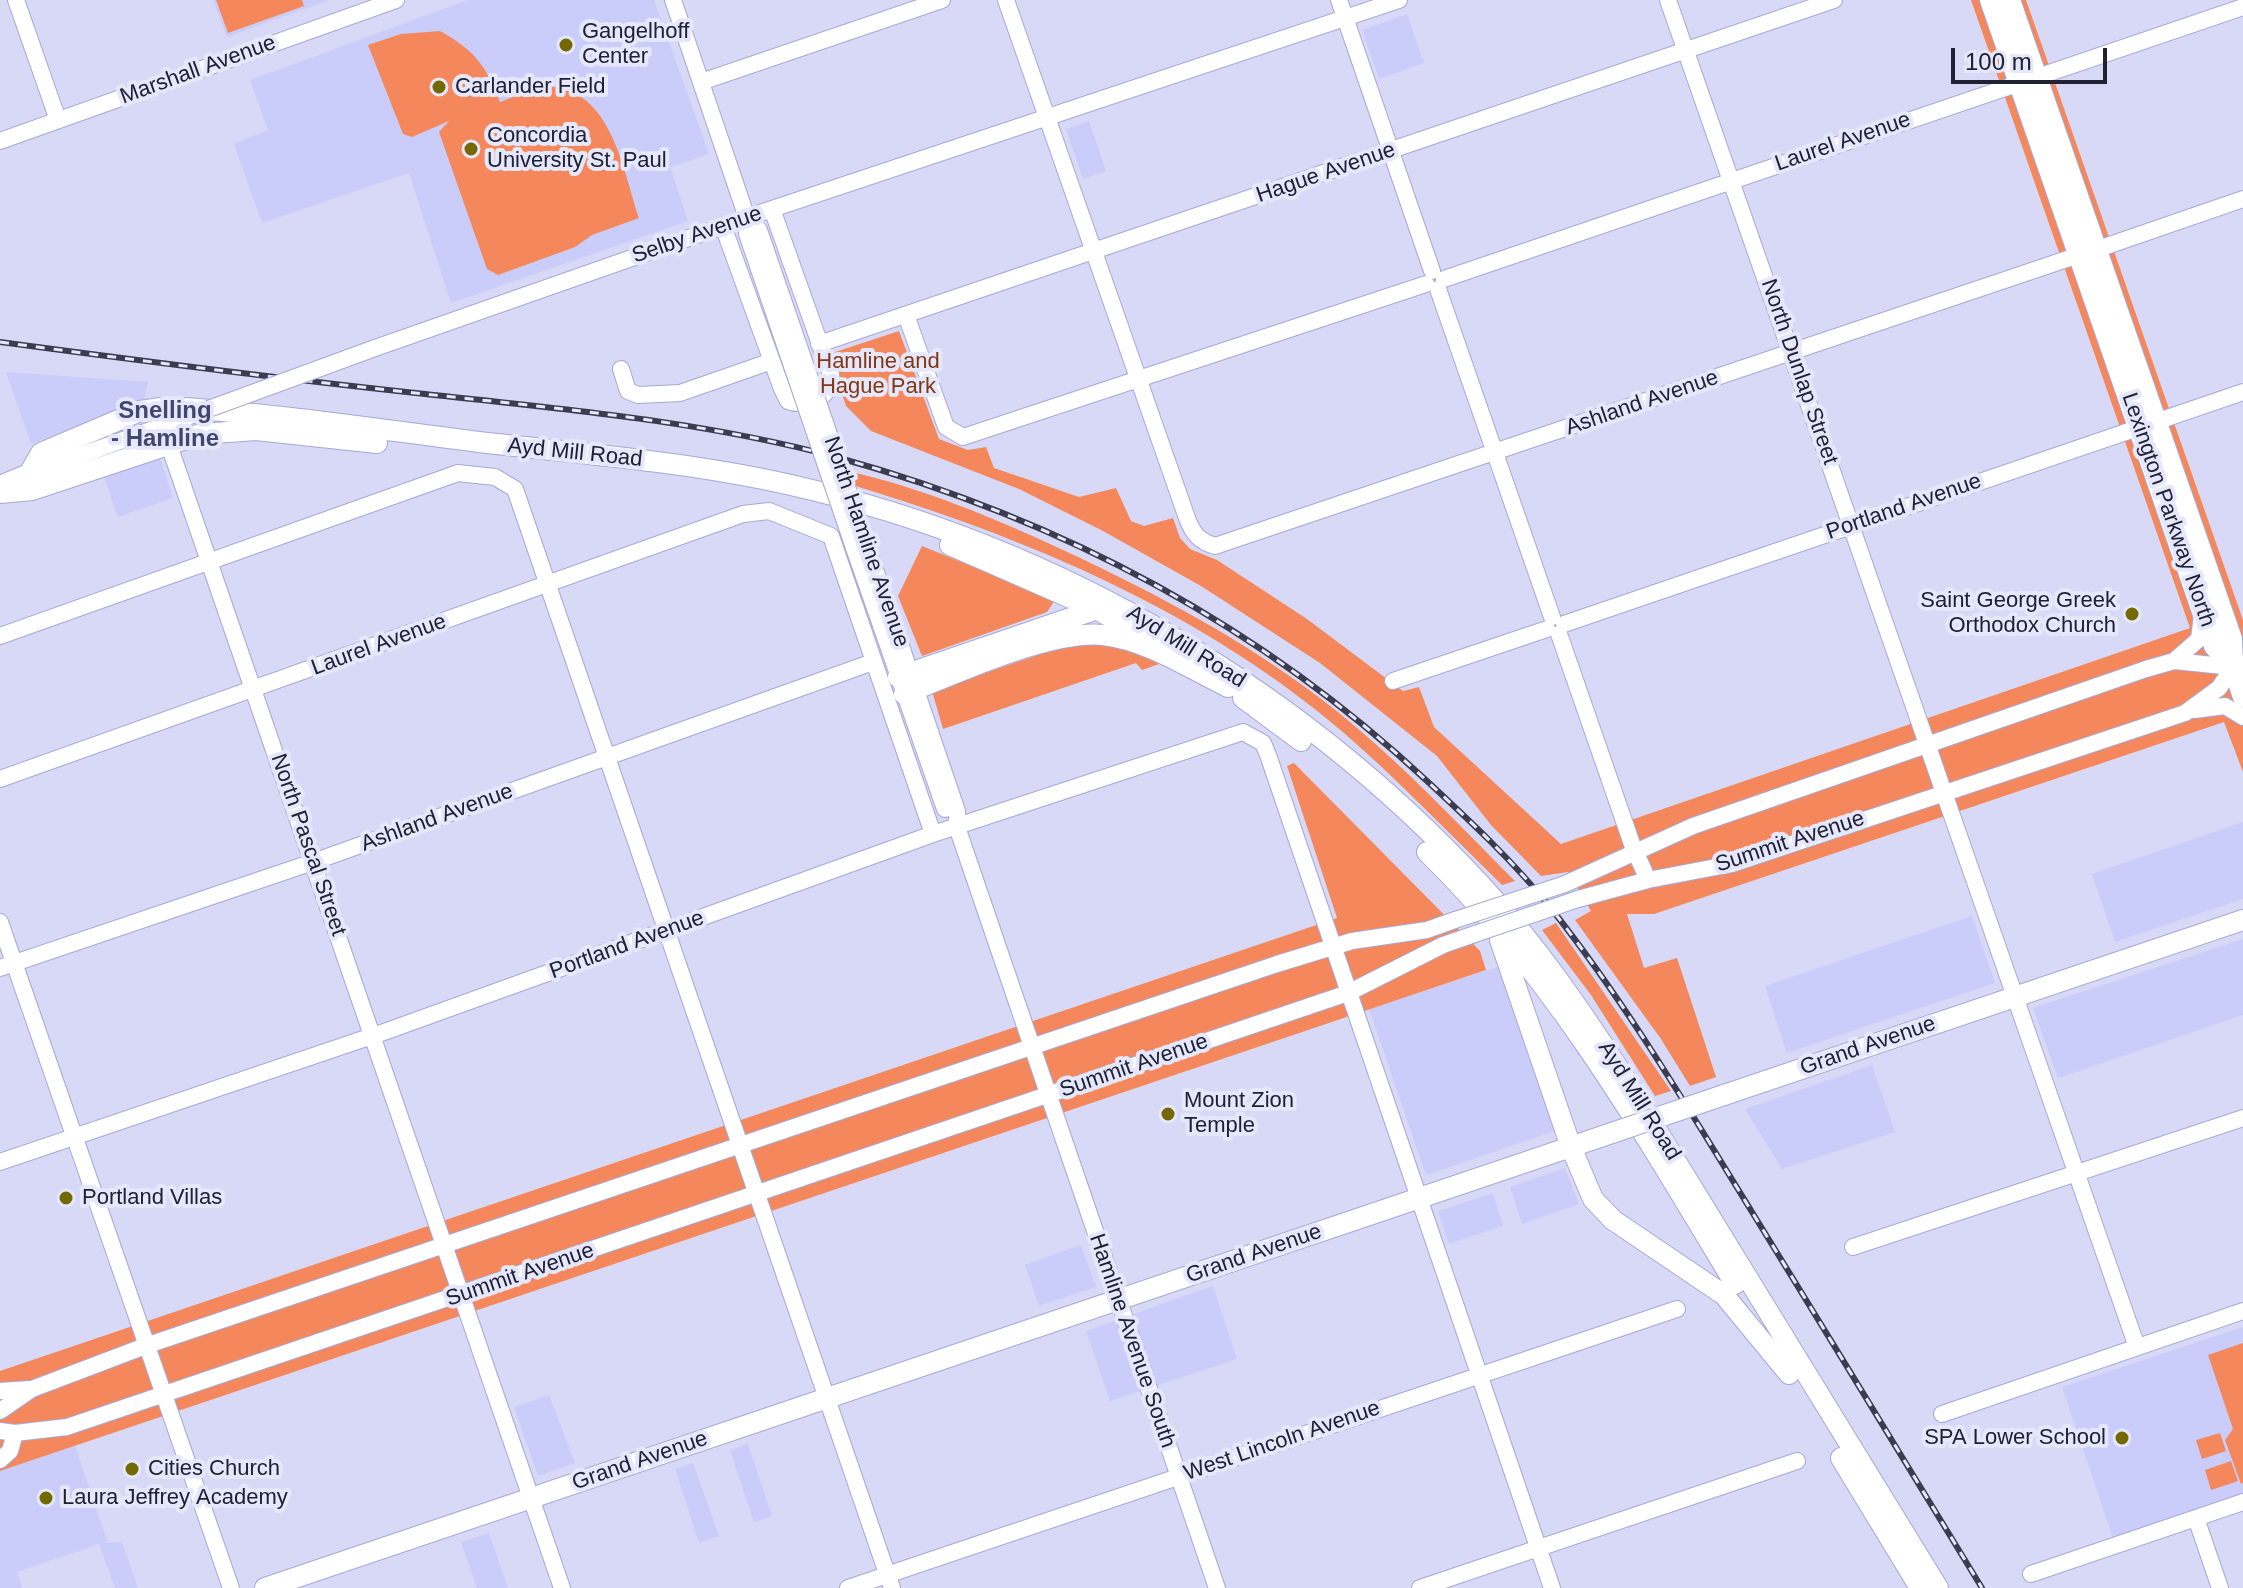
<!DOCTYPE html>
<style>
body{margin:0}
#map{position:relative;width:2243px;height:1588px;overflow:hidden;background:#d7d9f6;font-family:Helvetica,sans-serif}
canvas{display:block}
.scale{position:absolute;left:1951px;top:48px;width:156px;height:36px;box-sizing:border-box;border:4px solid #202132;border-top:0;padding-left:10px;font-size:24px;line-height:28px;white-space:nowrap;color:#202132;-webkit-text-stroke:6px #e5e7fb;paint-order:stroke}
</style>
<div id="map">
<canvas width="2243" height="1588"></canvas>
<div class="scale">100 m</div>
</div>
<script>
const context = document.querySelector('canvas').getContext('2d');
context.lineJoin = 'round';
function fillPath(path, color) { context.fillStyle = color; context.fill(path, 'evenodd'); }
function stroke(path, color, width, dash) { context.strokeStyle = color; context.lineWidth = width; context.lineCap = dash ? 'butt' : 'round'; context.setLineDash(dash || []); context.stroke(path); }
function label(font, color, halo, rows, align = 'center') {
  context.font = font + ' Helvetica,sans-serif'; context.lineWidth = 8; context.setLineDash([]); context.textBaseline = 'middle'; context.strokeStyle = halo; context.fillStyle = color; for (const [text, x, y, turn = 0] of rows) {
    context.save(); context.translate(x, y); context.rotate((+turn || 0) * Math.PI / 180); context.textAlign = isNaN(turn) ? turn : align; if (halo) context.strokeText(text, 0, 0); context.fillText(text, 0, 0); context.restore();
  }
}
fillPath(new Path2D(`
 M213 0H329L227 37Z
 M468 0H654L709 154 670 167 688 221 451 303 409 173 262 223 234 144 268 130 250 80Z
 M1407 14 1424 63 1379 79 1362 30Z
 M1089 121 1106 171 1083 179 1066 129Z
 M6 372 148 382 144 400 31 444Z
 M160 458 173 498 118 517 104 477Z
 M2243 822V899L2115 942 2092 874Z
 M1972 916 1995 983 1787 1053 1765 986Z
 M2243 939V1015L2058 1078 2033 1008Z
 M1504 965 1558 1130 1426 1175 1369 1009Z
 M1872 1065 1895 1132 1782 1169 1745 1109Z
 M1565 1168 1579 1204 1522 1224 1510 1187Z
 M1493 1193 1503 1226 1449 1244 1438 1211Z
 M1081 1245 1096 1287 1039 1306 1025 1265Z
 M1213 1286 1237 1359 1110 1401 1086 1331Z
 M2243 1327V1494L2113 1538 2062 1387Z
 M549 1395 575 1463 538 1476 514 1407Z
 M748 1444 772 1516 754 1522 730 1450Z
 M75 1446 107 1541 103 1543 122 1542 138 1588H115L99 1544 17 1572 22 1588H0V1471Z
 M693 1463 719 1536 699 1543 675 1469Z
 M489 1533 508 1588H477L461 1542Z`), '#cacdf9');
fillPath(new Path2D(`
 M216 0H302L304 6 228 33Z
 M1971 0H2026L2243 620V772L2224 722 1654 914H1627L1644 968 1677 958 1716 1077 1690 1086 1661 1039 1575 920 1591 911 1568 872 1541 876 1491 825 1437 756 1320 663 1201 586 1103 531 1019 489 871 431 846 406 829 354 899 331 939 439 968 450 986 447 994 468 1079 497 1116 488 1131 521 1144 526 1173 518 1180 538 1190 549 1217 560 1307 619 1403 691 1419 687 1434 727 1561 844 2190 628Z
 M440 31C474 50 486 65 500 102 517 96 537 85 555 87 613 95 624 174 639 218L592 235 575 247 498 275 487 269 439 132 449 121 412 137 403 134 368 45 401 34Z
 M847 471C923 488 994 518 1063 550 1155 593 1245 640 1325 702 1394 755 1454 820 1515 881L1502 885C1450 834 1399 781 1344 733 1203 612 1028 538 852 485Z
 M922 546 1055 600 1047 612 922 656 898 596Z
 M1109 641 1159 664 1142 670 1136 663 943 729 932 691 1076 642Z
 M1294 763 1480 951 1486 970 0 1471V1371L1337 918 1287 766Z
 M1556 923 1671 1091 1655 1096 1591 995 1542 930Z
 M2243 1343V1483L2241 1484 2225 1440 2233 1429 2208 1355Z
 M2220 1433 2226 1451 2202 1459 2196 1440Z
 M2231 1461 2238 1481 2211 1490 2205 1470Z`), '#f4885c');
const minor = new Path2D(`
 M16 0 58 120
 M673 0 747 218V234L792 366
 M1006 0 1187 518C1193 534 1199 541 1215 546L2079 255
 M1339 0 1432 271
 M1668 0 2137 1347
 M701 82 942 0
 M0 141 396 0
 M747 218 759 230 804 361
 M723 226 782 389 788 401C806 408 834 397 831 375L772 209
 M2098 249 2243 199
 M1444 279 2243 7
 M1438 289 1552 617
 M906 315 946 427 963 437 1426 284
 M819 344 1834 0
 M375 348 763 212 1399 0
 M621 369 628 391 638 395 680 393 772 361
 M169 445 562 1588
 M29 474 195 414
 M865 540 957 811V827L1217 1588
 M853 545 945 809
 M1564 624 2243 392
 M1559 634 1632 844 1648 880
 M0 636 458 473 495 477 515 489 892 1588
 M2174 661 2199 639 2202 615
 M1393 681 1547 629
 M2194 710 2225 706 2243 717
 M0 779 743 514 769 511 831 536 933 834
 M1565 884 1693 826 2146 669 2174 661 2233 667 2243 663
 M1578 899 1648 880 1732 864 2185 713 2219 688 2233 667
 M0 922 231 1588
 M0 968 313 862 873 662
 M0 1162 384 1032 933 834 1243 732 1263 743 1268 755 1552 1588
 M1853 1247 2243 1118
 M0 1391 30 1389
 M0 1411 32 1389 148 1345 1277 964 1352 941 1427 930 1455 920
 M1942 1414 2243 1311
 M0 1431 15 1433 67 1427 1348 993 1443 945 1469 936
 M0 1460 10 1451 15 1433
 M2196 1518 2220 1588
 M2031 1574 2243 1502
 M848 1588 1677 1309
 M1420 1588 1797 1461`);
const major = new Path2D(`
 M1990 0 2214 646 2233 667
 M2010 0 2232 639 2233 667 2243 697
 M0 486 29 474 41 453 140 411 168 407C272 413 375 429 479 442 574 453 669 460 763 479 1037 535 1290 679 1480 884 1536 944 1582 1012 1626 1080L1938 1588
 M0 493 32 490 201 434 256 430 377 443
 M950 545 1096 609 1176 654
 M898 677 1103 607
 M904 694C956 674 1049 630 1103 635 1147 640 1189 668 1228 687
 M1243 698 1301 741
 M1427 852C1554 976 1644 1133 1735 1284
 M1500 940 1571 1147 1593 1199 1613 1220 1724 1295 1789 1374
 M1724 1095 2243 920
 M1841 1458 1920 1588
 M265 1588 1603 1136`);
stroke(minor, '#a6a8d7', 18);
stroke(major, '#a6a8d7', 22);
stroke(minor, '#fff', 16);
stroke(major, '#fff', 20);
const rail = new Path2D(`
 M0 342C142 361 283 379 425 394 563 409 702 421 836 457 1057 518 1259 624 1427 781 1470 821 1513 861 1550 907 1626 1003 1688 1108 1752 1212 1829 1337 1906 1463 1982 1588`);
stroke(rail, '#3b3c4f', 6);
stroke(rail, '#e5e7fb', 3, [9]);
const minorBridge = new Path2D(`
 M804 361 865 540
 M792 366 853 545
 M195 414 375 348
 M1455 920 1565 884
 M1469 936 1578 899`);
const majorBridge = new Path2D(`
 M1603 1136 1724 1095`);
stroke(minorBridge, '#a6a8d7', 18, []);
stroke(majorBridge, '#a6a8d7', 22, []);
stroke(minorBridge, '#fff', 16);
stroke(majorBridge, '#fff', 20);
for (const [x, y, r, color] of [
 [566,45,8,"#746900"],
 [439,87,8,"#746900"],
 [471,149,8,"#746900"],
 [2132,614,8,"#746900"],
 [1168,1114,8,"#746900"],
 [66,1198,8,"#746900"],
 [2122,1438,8,"#746900"],
 [132,1469,8,"#746900"],
 [46,1498,8,"#746900"]
]) { const dot = new Path2D(); dot.arc(x, y, r, 0, 2 * Math.PI); context.fillStyle = color; context.fill(dot); stroke(dot, '#e5e7fb', 3); }
label('22px', '#202132', '#e5e7fb', [
 ["Gangelhoff",582,32],
 ["Center",582,57],
 ["Carlander Field",455,87],
 ["Concordia",487,136],
 ["University St. Paul",487,161],
 ["Saint George Greek",2116,601,"right"],
 ["Orthodox Church",2116,626,"right"],
 ["Mount Zion",1184,1101],
 ["Temple",1184,1126],
 ["Portland Villas",82,1198],
 ["SPA Lower School",2106,1438,"right"],
 ["Cities Church",148,1469],
 ["Laura Jeffrey Academy",62,1498]
], 'left');
label('22px', '#202132', '#e5e7fb', [
 ["Marshall Avenue",198,70,-20],
 ["Laurel Avenue",1843,142,-19],
 ["Hague Avenue",1326,173,-19],
 ["Selby Avenue",697,235,-19],
 ["North Dunlap Street",1799,372,71],
 ["Ashland Avenue",1642,403,-19],
 ["Ayd Mill Road",575,453,6],
 ["Portland Avenue",1904,507,-19],
 ["Lexington Parkway North",2168,510,71],
 ["North Hamline Avenue",866,542,71],
 ["Laurel Avenue",379,645,-20],
 ["Ayd Mill Road",1186,647,32],
 ["Ashland Avenue",437,818,-20],
 ["Summit Avenue",1790,842,-18],
 ["North Pascal Street",308,845,71],
 ["Portland Avenue",627,945,-20],
 ["Grand Avenue",1868,1046,-19],
 ["Summit Avenue",1134,1066,-19],
 ["Ayd Mill Road",1639,1101,58],
 ["Grand Avenue",1254,1254,-19],
 ["Summit Avenue",520,1275,-19],
 ["Hamline Avenue South",1132,1341,71],
 ["West Lincoln Avenue",1282,1441,-19],
 ["Grand Avenue",640,1461,-19]
]);
label('22px', '#823614', '#e5e7fb', [
 ["Hamline and",878,362],
 ["Hague Park",878,387]
]);
label('bold 24px', '#45466f', '#e5e7fb', [
 ["Snelling",165,411],
 ["- Hamline",165,439]
]);
</script>
